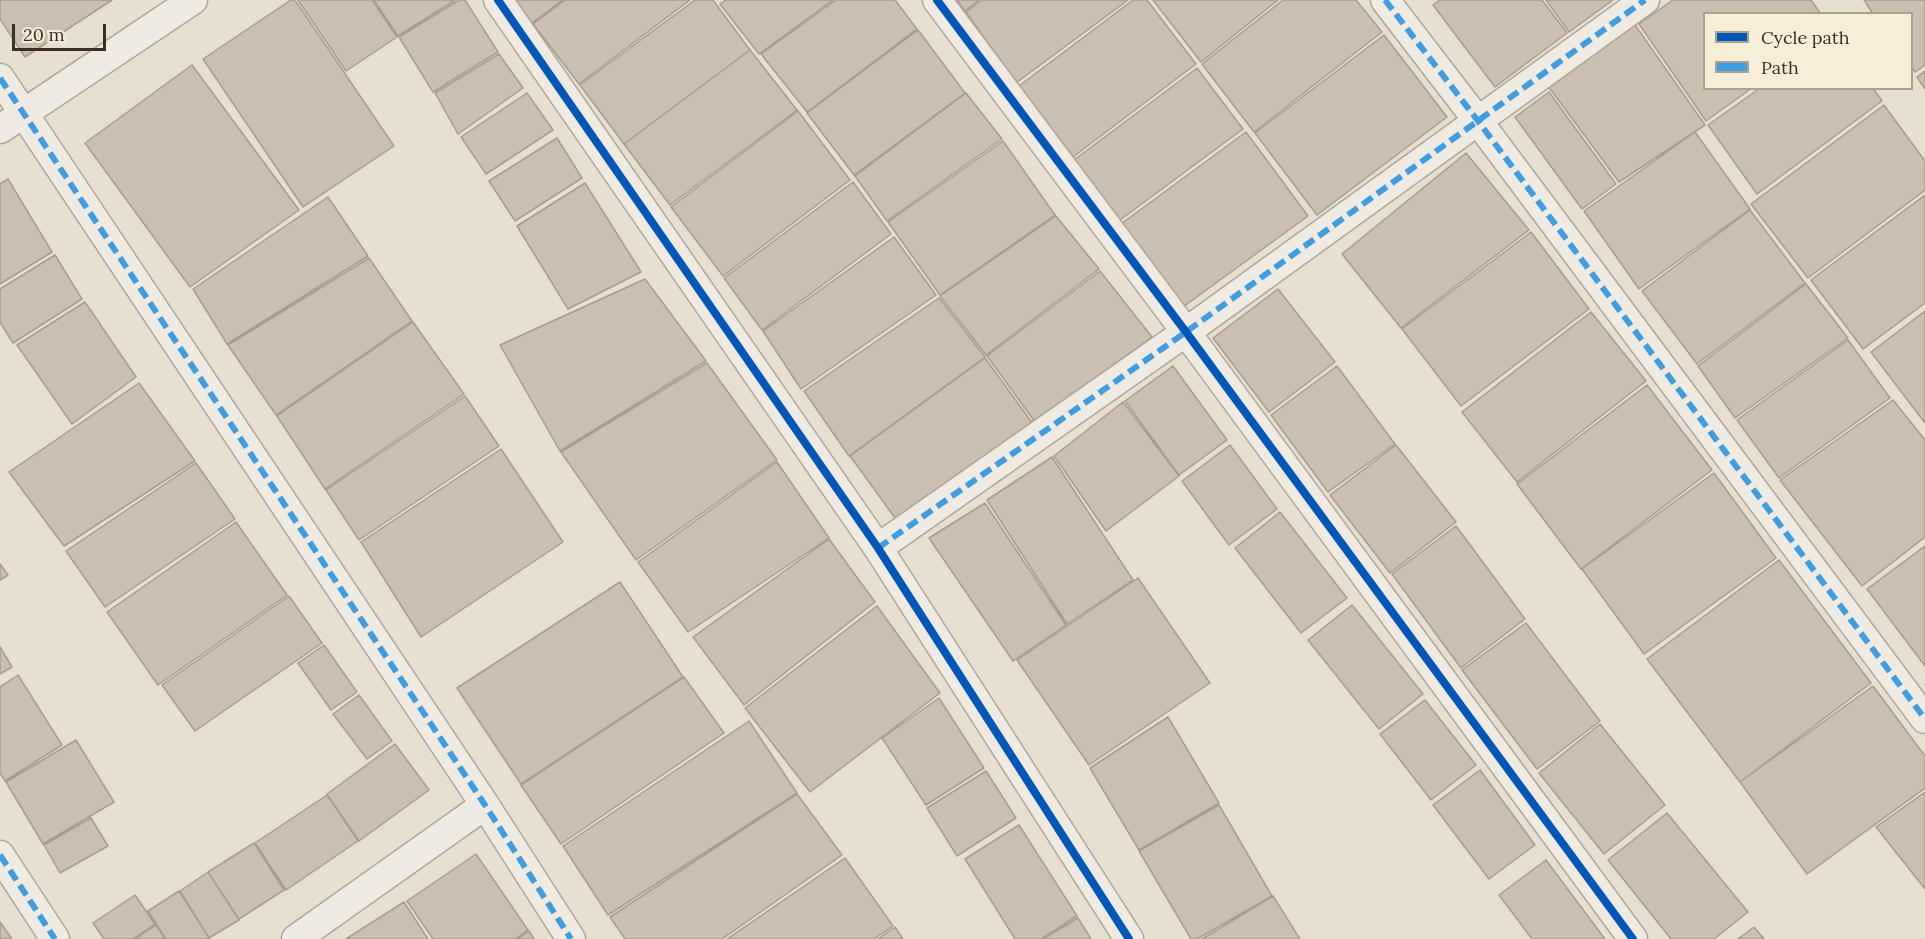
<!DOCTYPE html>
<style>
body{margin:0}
#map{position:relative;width:1925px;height:939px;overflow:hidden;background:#e7e0d1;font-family:Lora,serif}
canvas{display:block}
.legend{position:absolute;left:1703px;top:12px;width:210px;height:78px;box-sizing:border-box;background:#f7eed8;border:2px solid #ada18e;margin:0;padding:8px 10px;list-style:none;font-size:18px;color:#3d2e20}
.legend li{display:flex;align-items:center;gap:12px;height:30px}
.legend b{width:30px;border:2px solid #ada18e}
.scale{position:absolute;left:12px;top:24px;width:94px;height:27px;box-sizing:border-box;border:3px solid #3d2e20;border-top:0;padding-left:8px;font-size:18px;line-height:21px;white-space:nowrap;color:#3d2e20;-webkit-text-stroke:4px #f7eed8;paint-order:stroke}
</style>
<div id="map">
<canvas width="1925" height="939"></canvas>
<ul class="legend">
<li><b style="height:8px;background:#0057b8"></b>Cycle path</li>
<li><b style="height:8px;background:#3f9de0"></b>Path</li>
</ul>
<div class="scale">20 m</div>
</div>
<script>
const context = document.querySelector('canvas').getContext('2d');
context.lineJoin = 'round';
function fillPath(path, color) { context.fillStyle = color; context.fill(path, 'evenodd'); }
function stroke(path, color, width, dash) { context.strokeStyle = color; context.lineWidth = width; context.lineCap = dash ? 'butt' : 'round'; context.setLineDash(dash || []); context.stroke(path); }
const building = new Path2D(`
 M0 0H112L25 57 0 19Z
 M291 0H295L394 146 303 207 203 59Z
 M298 0H372L397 37 346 71Z
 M374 0H455L398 36Z
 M459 0H465L498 52 433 92 399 37Z
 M514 0H563L532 23Z
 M565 0H690L579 84 533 24Z
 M695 0H713L750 50 624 144 580 85Z
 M726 0H833L759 54 720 4Z
 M836 0H895L917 29 807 112 761 54Z
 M957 0H979L965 11Z
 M982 0H1128L1016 83 966 12Z
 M1133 0H1147L1196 64 1073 157 1019 86Z
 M1153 0H1278L1201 62Z
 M1283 0H1356L1382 32 1254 132 1202 64Z
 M1440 0H1542L1567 33 1495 87 1433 5Z
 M1546 0H1613L1569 32Z
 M1673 0H1811L1821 14H1704V88H1752L1706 121 1639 24Z
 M1864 0H1925V65L1915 72 1912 67V14H1873Z
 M1635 25 1705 125 1619 182 1548 86Z
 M918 30 965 93 854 175 807 113Z
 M1384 35 1447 117 1317 215 1255 133Z
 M750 50 797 110 670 205 624 144Z
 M499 54 523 88 458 134 435 93Z
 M192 65 299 210 190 287 85 143Z
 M1197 68 1243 129 1120 220 1074 160Z
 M1925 71V89L1917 77Z
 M1760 88H1873L1882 101 1757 194 1708 125Z
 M1549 92 1616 184 1582 209 1515 117Z
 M527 93 553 130 486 174 461 137Z
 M966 93 1002 139 887 221 855 176Z
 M1884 105 1925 161V190L1808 278 1751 204Z
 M798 111 850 180 723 276 671 207Z
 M1246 132 1308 216 1183 307 1121 224Z
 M1695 132 1750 209 1639 289 1584 211Z
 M557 138 582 178 515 221 489 181Z
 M1003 141 1055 215 940 295 888 222Z
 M1466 153 1529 230 1401 328 1342 254Z
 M8 179 52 252 0 284V184Z
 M853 182 891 234 762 330 724 278Z
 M585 183 641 272 568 309 517 226Z
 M1925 195V303L1863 349 1811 280Z
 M328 197 368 256 227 344 193 289Z
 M1750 210 1805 283 1697 364 1642 291Z
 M1056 216 1099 269 986 355 940 296Z
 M1531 232 1589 309 1461 406 1402 329Z
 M894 237 936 295 801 389 763 331Z
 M55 255 82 299 13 343 0 322V289Z
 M369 258 412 321 276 415 228 345Z
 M1100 271 1152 337 1035 422 987 356Z
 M645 279 706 361 560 451 500 345Z
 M1806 284 1848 338 1735 418 1698 366Z
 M1278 289 1335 362 1269 412 1213 338Z
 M939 298 985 357 849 456 804 391Z
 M85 302 136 377 72 424 17 345Z
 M1925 311V423L1871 352Z
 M1591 312 1646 381 1517 482 1462 412Z
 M413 322 464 394 325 489 277 416Z
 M1848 340 1890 398 1779 478 1737 420Z
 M985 358 1033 424 898 522 850 456Z
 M707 363 777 460 636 560 561 452Z
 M1173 366 1227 440 1179 475 1125 401Z
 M1337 366 1395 444 1328 492 1271 415Z
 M139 383 195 461 64 546 9 472Z
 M1647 385 1712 470 1581 569 1517 484Z
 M465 396 499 446 359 540 326 490Z
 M1893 400 1925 440V537L1862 586 1780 480Z
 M1123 402 1179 476 1106 531 1054 456Z
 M1230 445 1277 509 1229 545 1182 481Z
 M1396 445 1456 522 1390 573 1330 495Z
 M501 449 563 542 421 637 361 542Z
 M1052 457 1133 580 1067 624 987 500Z
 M777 462 829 538 688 632 638 562Z
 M196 463 235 519 105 607 66 551Z
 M1714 473 1776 558 1644 654 1582 569Z
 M985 503 1066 625 1013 661 929 538Z
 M1280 512 1347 598 1301 633 1235 548Z
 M236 522 287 595 158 685 107 612Z
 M1456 526 1525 619 1461 668 1392 574Z
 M829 539 875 602 744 705 693 637Z
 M1925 546V666L1867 589Z
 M1779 560 1871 683 1740 782 1647 659Z
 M0 564 8 575 0 580Z
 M1138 578 1210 683 1089 765 1017 660Z
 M620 582 683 677 521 784 457 688Z
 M289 596 322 643 195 731 162 685Z
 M1352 605 1423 694 1379 729 1308 640Z
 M877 606 940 693 810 792 745 708Z
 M1526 623 1600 721 1537 769 1462 670Z
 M324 645 357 692 331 710 298 663Z
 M0 647 12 667 0 674Z
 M18 675 62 745 5 781 0 773V687Z
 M684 677 724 733 561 844 521 785Z
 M1873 686 1925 756V788L1807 874 1740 782Z
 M359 695 392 741 367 759 333 714Z
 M939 698 984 768 926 805 882 738Z
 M1425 700 1476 765 1431 800 1380 734Z
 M1168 717 1219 803 1139 850 1090 768Z
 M749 721 797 793 608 915 563 846Z
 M1600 724 1665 805 1604 854 1539 773Z
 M76 740 114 802 43 844 6 782Z
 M395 744 429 790 359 841 327 794Z
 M1480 770 1535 845 1489 879 1433 805Z
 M986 771 1016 818 957 856 927 808Z
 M1925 792V889L1876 827Z
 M797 794 842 855 722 939H625L610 917Z
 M327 795 358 841 286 890 255 843Z
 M1219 805 1272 896 1197 939H1191L1139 851Z
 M1667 813 1748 912 1714 939H1671L1608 860Z
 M91 818 108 846 60 873 44 845Z
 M1019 825 1077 916 1041 939H1015L965 859Z
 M254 843 284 890 239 919 208 872Z
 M476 854 528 930 515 939H433L407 901Z
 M845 858 893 926 874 939H727Z
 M1546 860 1605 939H1532L1499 895Z
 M208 872 239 920 209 938 180 891Z
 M179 891 209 938 207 939H166L148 911Z
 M135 895 155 924 133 939H104L93 923Z
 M1273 896 1300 939H1202Z
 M404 902 428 939H346Z
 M1078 918 1091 939H1043Z
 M0 922 12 939H0Z
 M156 925 165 939H135Z
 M895 927 903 939H878Z
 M1754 927 1764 939H1738Z
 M529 931 534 939H517Z`);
fillPath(building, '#cbbfb2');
stroke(building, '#a89c90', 1.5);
const minor = new Path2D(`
 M498 0 878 548 1129 939
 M937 0 1186 332 1633 939
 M1385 0 1478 121 1925 719
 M0 78 485 805 571 939
 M0 129 193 0
 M878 548 1186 332 1645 0
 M0 855 55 939
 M296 939 485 805`);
stroke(minor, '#ada599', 31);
stroke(minor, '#efebe3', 28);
stroke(new Path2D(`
 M1385 0 1478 121 1925 719
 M0 78 485 805 571 939
 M878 548 1186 332 1645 0
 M0 855 55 939`), '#3f9de0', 6, [12, 6]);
stroke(new Path2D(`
 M498 0 878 548 1129 939
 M937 0 1186 332 1633 939`), '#0057b8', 8);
</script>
